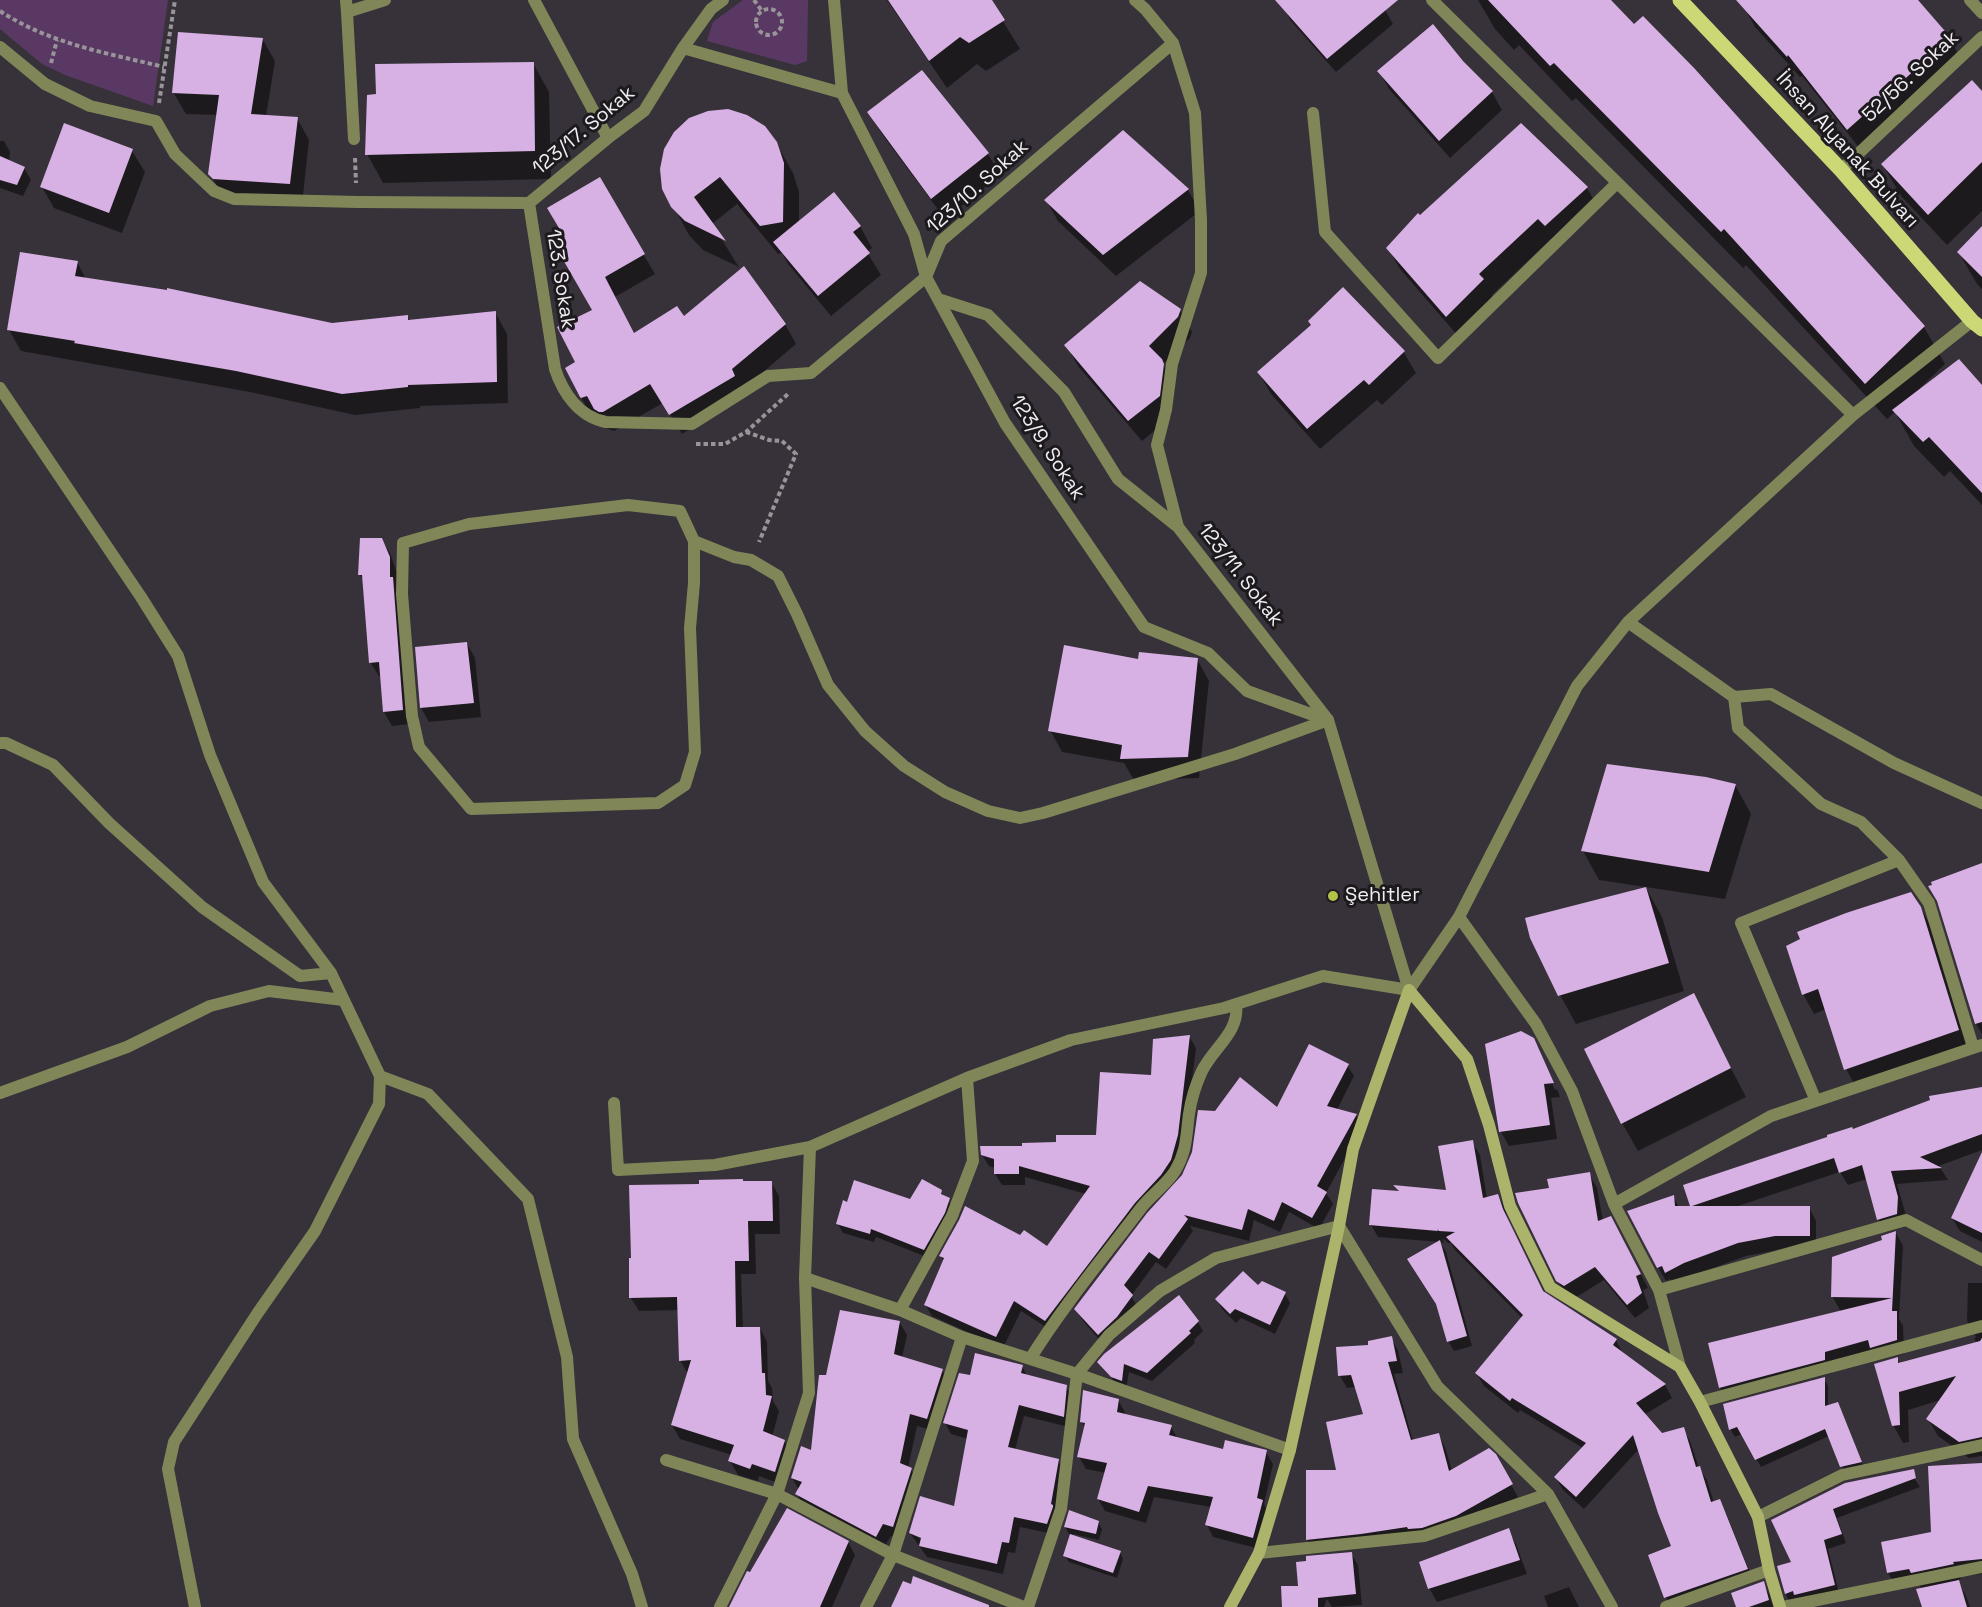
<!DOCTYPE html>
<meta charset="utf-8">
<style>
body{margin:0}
canvas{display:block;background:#373139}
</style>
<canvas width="1982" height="1607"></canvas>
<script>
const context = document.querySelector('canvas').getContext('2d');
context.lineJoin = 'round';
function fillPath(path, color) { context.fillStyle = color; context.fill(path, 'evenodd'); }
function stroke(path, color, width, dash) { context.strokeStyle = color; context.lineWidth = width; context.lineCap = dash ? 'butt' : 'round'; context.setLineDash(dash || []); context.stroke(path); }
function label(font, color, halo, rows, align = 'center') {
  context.font = font + ' "Space Grotesk",sans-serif'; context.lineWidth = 6; context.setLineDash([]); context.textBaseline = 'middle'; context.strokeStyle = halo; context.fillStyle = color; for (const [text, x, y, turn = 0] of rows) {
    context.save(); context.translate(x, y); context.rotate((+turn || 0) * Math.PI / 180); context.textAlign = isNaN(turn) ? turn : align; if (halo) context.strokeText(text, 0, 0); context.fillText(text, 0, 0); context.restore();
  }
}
fillPath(new Path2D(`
 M0 0H168L153 106 65 75 42 64 0 29Z
 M743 0H808L807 61 795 65 707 41 713 22Z`), '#593964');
fillPath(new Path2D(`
 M887 0H990L1020 49 986 71 977 64 947 88Z
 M1291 0H1374L1385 10 1393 24 1336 72 1291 21 1283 7Z
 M1478 0H1610L1634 26 1694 70 1924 327 1945 364 1920 388 1921 390 1982 388V505L1950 471 1944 477 1914 446 1895 412 1887 419 1746 265 1743 268 1576 98 1572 101 1519 45 1514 50 1495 29Z
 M1749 0H1916L1950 39 1962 61 1861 150 1802 76 1800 77 1755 27 1743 5Z
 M263 40 275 61 266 116 297 118 309 140 302 205 223 196 210 174 218 115 186 114 173 92Z
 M1462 62 1492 92 1502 110 1450 158 1389 89 1379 71Z
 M533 63 549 92 551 179 383 183 367 154Z
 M1982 94V211L1947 245 1901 196 1883 165Z
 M869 113 988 154 1000 175 945 219 882 134Z
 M65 125 132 151 145 172 122 233 54 208 42 187Z
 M1521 125 1587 188 1599 209 1558 246 1551 239 1492 295 1495 302 1459 337 1400 269 1388 248Z
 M0 141H4L10 152 9 162 24 168 31 180 23 196 0 188Z
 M776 143 793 173 799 192V223L860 226 872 248 867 252 881 275 831 316 788 264 782 253 778 254 737 204 712 224 739 267 703 250 689 235 664 189Z
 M599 179 655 274 615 297 634 334 683 319 785 324 796 344 742 390 745 396 682 434 663 403 614 431 606 428 599 415H591L579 394 577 363 594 310 567 239Z
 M1188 190 1200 211 1116 276 1058 221 1046 200Z
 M1982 229V289L1977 284 1959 253Z
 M77 262 86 279 168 292 332 324 407 317 410 321 495 312 507 334 508 403 420 406V408L355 415 250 392 21 351 9 330Z
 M1180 310 1192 332 1190 338 1163 364 1175 387 1171 417 1142 441 1078 366 1066 345Z
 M1403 351 1416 373 1382 405 1377 400 1320 449 1271 394 1259 373Z
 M381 539 390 553 397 573 410 724 392 726 384 712 382 676H379L370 662 365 583 360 575 361 540Z
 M467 644 475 658 481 717 429 722 421 708Z
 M1197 659 1209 681 1199 778 1134 780 1124 763 1062 752 1050 730Z
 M1608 766 1735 785 1751 814 1725 899 1599 880 1583 851Z
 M1982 866V1034L1976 1024Z
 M1646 888 1662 917 1684 991 1576 1024 1560 995Z
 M1920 907 1932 928 1969 1050 1857 1089 1846 1069 1826 1009 1814 1014 1803 994Z
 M1693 995 1746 1097 1638 1151 1622 1123Z
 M1189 1036 1196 1048 1183 1154 1141 1214 1052 1331 1021 1311 1003 1348 932 1316 925 1304 944 1262 941 1256 1047 1248 1086 1194 1025 1177V1185H1002L995 1174V1168L989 1166 982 1155 1097 1137Z
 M1533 1039 1540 1050H1538L1555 1090 1557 1089 1560 1097 1551 1098 1557 1139 1509 1146 1501 1132 1486 1045Z
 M1347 1065 1354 1076 1337 1110 1356 1115 1362 1127 1326 1193 1333 1204 1319 1229 1289 1212 1280 1232 1254 1220 1249 1241 1190 1226 1193 1231 1166 1269 1156 1262 1131 1296 1138 1308 1105 1346 1083 1321 1076 1309 1277 1110Z
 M1982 1088V1150L1936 1167 1941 1169 1948 1180 1897 1184 1905 1212 1904 1227 1886 1232 1878 1219 1867 1179 1848 1185 1840 1172 1735 1207H1809L1816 1221V1249H1783L1746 1256 1691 1276 1674 1285 1670 1279 1666 1281 1658 1267 1673 1197 1679 1207H1692L1685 1186Z
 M1472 1142 1480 1155 1487 1199 1498 1196 1505 1209 1509 1224 1545 1296 1616 1340 1623 1354 1665 1385 1672 1398 1644 1415 1662 1435 1683 1429 1690 1441 1699 1468 1707 1480 1714 1503 1719 1501 1726 1513 1754 1582 1671 1607 1666 1597 1673 1547 1639 1449 1584 1509 1563 1490 1556 1478 1583 1448 1520 1410 1518 1413 1484 1386 1477 1374 1522 1318 1455 1250 1451 1243H1448L1442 1238 1444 1243 1440 1242 1446 1252 1472 1346 1454 1351 1448 1341 1440 1242 1378 1237 1371 1225 1399 1192 1396 1187 1448 1192Z
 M1589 1174 1597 1188 1603 1221 1619 1232 1648 1288 1643 1290 1649 1308 1635 1318 1604 1280 1573 1299 1566 1295 1558 1281 1550 1189Z
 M771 1182 779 1196 780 1234H755L756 1274H741L743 1329 760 1328 767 1342 768 1381 772 1388 773 1401 779 1411 772 1437 784 1441 792 1455 783 1485 759 1476 758 1481 738 1475 730 1461 732 1455 680 1439 672 1425 688 1374 680 1360 679 1310 639 1311 631 1298Z
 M1982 1188V1242L1960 1231 1952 1218Z
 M941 1192 954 1209 929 1258 876 1237 874 1242 843 1233 838 1224 848 1203 911 1201Z
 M1896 1233 1903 1246 1899 1319 1903 1326 1904 1354 1879 1360 1875 1353 1832 1366V1373L1728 1401 1720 1388 1710 1344 1841 1312 1832 1296 1884 1241Z
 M1968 1283H1982V1456L1969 1458 1938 1436 1928 1419 1941 1400 1908 1410 1909 1442 1903 1443 1893 1425 1897 1359 1900 1364 1977 1344 1974 1338 1976 1337 1967 1321Z
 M1258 1287 1285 1294 1290 1303 1275 1334 1241 1318 1236 1323 1222 1309 1217 1299Z
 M1198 1322 1203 1331 1194 1340 1195 1343 1152 1381 1129 1372 1126 1389 1118 1386 1099 1362Z
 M900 1323 907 1335 902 1358 942 1370 950 1383 935 1431 917 1426 908 1468 911 1469 918 1482 900 1539 891 1536 883 1549 804 1507 797 1494 799 1490 792 1478 812 1452 827 1377Z
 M1391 1338 1398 1350 1403 1373 1394 1374 1413 1441 1438 1434 1445 1447 1452 1471 1494 1455 1518 1497 1464 1528 1314 1552 1307 1539 1365 1415 1356 1387 1347 1388 1340 1376 1370 1346Z
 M1022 1366 1027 1376 1066 1387 1073 1398 1069 1427 1024 1416 1015 1450 1058 1460 1064 1471 1053 1534 1020 1527 1015 1553 1008 1552 1003 1574 927 1557 910 1533 955 1508 968 1439 951 1434 945 1423 971 1377Z
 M1824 1379 1828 1386V1406L1842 1412 1865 1470 1846 1474 1829 1436 1761 1467 1742 1434 1735 1437 1730 1429Z
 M1118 1400 1125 1412 1124 1415 1171 1427 1178 1439 1224 1450 1266 1452 1273 1464 1264 1504 1269 1514 1260 1549 1213 1537 1207 1525 1211 1507 1154 1497 1146 1523 1105 1511 1098 1499 1106 1473 1086 1469 1079 1457 1085 1428 1081 1421Z
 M1913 1471 1917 1478H1914L1920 1487 1837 1518 1846 1543 1828 1549 1839 1593 1792 1606 1787 1597 1778 1567 1793 1563 1773 1521Z
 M1982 1475V1574L1960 1576 1961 1579 1957 1580 1966 1596 1970 1607H1923L1922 1589 1918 1583 1897 1587 1888 1573 1933 1533Z
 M1098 1522 1102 1529 1099 1540 1073 1534V1536L1120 1552 1123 1559 1117 1578 1069 1562 1065 1556 1072 1534H1069L1065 1527Z
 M1508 1530 1516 1544 1527 1574 1437 1602 1429 1588Z
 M848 1542 855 1555 832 1607H731Z
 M1351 1553 1358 1565 1362 1605 1332 1607 1327 1599 1324 1607H1283L1299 1587Z
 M1763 1583 1769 1594 1773 1607H1737Z
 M1569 1587 1579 1607H1548L1544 1596Z`), '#0007');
fillPath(new Path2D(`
 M888 0H992L1005 20 969 43 960 37 929 61Z
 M1275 0H1398L1327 59Z
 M1488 0H1611L1634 24 1643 16 1695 69 1925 326 1865 384 1724 229 1721 232 1554 63 1550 66Z
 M1736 0H1918L1951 38 1847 130 1788 55 1787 57Z
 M1433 24 1463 61 1493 91 1439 141 1377 71Z
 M178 32 263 38 251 114 298 117 290 184 213 179 208 174 219 95 172 93Z
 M534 62 535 151 365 155 367 95 376 94 375 64Z
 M922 70 989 153 931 199 867 112Z
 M1972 80 1982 91V162L1928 215 1881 164Z
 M728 109 747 115 765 126 777 142 784 163 783 222 760 226 720 177 694 197 726 241 685 221 671 207 662 189 660 169 664 149 674 132 689 118 708 111Z
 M64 123 133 149 109 213 40 187Z
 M1521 123 1588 187 1545 226 1538 219 1479 274 1484 279 1446 317 1386 248 1418 213 1420 215Z
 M1123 130 1189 189 1103 255 1044 200Z
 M0 156 25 167 17 185 0 180Z
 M600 177 645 254 605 277 634 333 677 306 684 316 744 266 786 324 732 369 735 376 669 415 650 384 603 412H599L594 409 587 396 581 398 580 397 565 368 575 362 557 327 592 310 554 244 565 238 547 208Z
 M834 192 861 226 853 232 870 253 818 296 773 242Z
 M1982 226V277L1957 252Z
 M20 252 78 261 75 276 167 290V288L332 323 408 315V320L496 311 497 382 408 385V387L342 394 236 371 74 343 75 341 7 330Z
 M1140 281 1181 309 1178 317 1149 346 1162 359 1164 364 1160 396 1128 421 1064 345Z
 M1343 287 1405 351 1369 385 1364 380 1307 429 1257 372 1311 325 1308 321Z
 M1959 359 1982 385V493L1929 437 1923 442 1892 410Z
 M360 538H382L390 557V577H393L403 710 383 712 379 662 369 663 362 575H358Z
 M467 642 474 703 420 708 415 647Z
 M1064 645 1138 659 1139 652 1198 658 1188 757 1120 759 1122 745 1048 731Z
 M1607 764 1706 777 1736 784 1709 872 1581 851Z
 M1982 863V1022L1975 1024 1937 901 1928 886 1932 885 1931 882Z
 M1646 887 1669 963 1558 996 1530 938 1525 918Z
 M1911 892 1921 907 1959 1030 1844 1070 1818 989 1802 995 1786 946 1800 939 1797 932 1846 913Z
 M1694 993 1731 1068 1621 1124 1584 1049Z
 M1521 1031 1534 1038 1554 1083 1544 1084 1550 1125 1499 1132 1485 1044Z
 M1190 1035 1178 1135 1171 1160 1161 1175 1135 1203 1045 1321 1014 1301 996 1337 924 1305 944 1258 939 1256 959 1220 965 1206 1020 1235 1024 1230 1047 1246 1090 1186 1019 1166V1174H994V1159L981 1155 980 1146H1022V1143L1056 1142V1135H1096L1100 1072 1151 1075 1153 1039Z
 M1309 1044 1349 1064 1327 1106 1357 1114 1317 1186 1327 1192 1312 1218 1282 1202 1274 1221 1248 1209 1242 1230 1184 1215 1188 1219 1159 1259 1149 1252 1124 1285 1133 1295 1117 1317 1098 1335 1074 1309 1147 1213 1182 1175 1192 1152 1198 1110 1215 1111 1240 1077 1277 1107Z
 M1982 1087V1134L1920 1157 1942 1168 1891 1171 1898 1197 1897 1214 1877 1220 1862 1165 1839 1173 1834 1158 1692 1206H1810V1236H1775L1738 1243 1684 1263 1665 1273 1662 1266 1657 1268 1627 1211 1674 1195 1675 1206H1690L1683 1185 1827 1137V1135L1852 1127 1853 1129 1930 1100 1929 1096Z
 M1473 1140 1483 1198 1498 1194 1503 1209 1543 1291 1617 1339 1613 1345 1666 1384 1636 1403 1662 1433 1684 1427 1696 1467 1700 1466 1711 1502 1720 1499 1748 1569 1664 1598 1648 1555 1671 1546 1658 1513 1633 1435 1576 1497 1554 1477 1586 1443 1512 1398 1510 1401 1475 1373 1523 1315 1446 1237 1455 1232 1439 1231 1437 1229 1438 1231 1369 1225 1372 1189 1399 1191 1393 1185 1446 1190 1438 1146Z
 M1982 1152V1233L1951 1218Z
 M1590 1172 1598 1221 1611 1216 1641 1274 1636 1276 1642 1293 1627 1305 1595 1267 1564 1286 1556 1281 1518 1203 1515 1193 1549 1188 1547 1179Z
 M743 1179V1181H772L773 1221H748L749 1261H735L736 1327H760L762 1373H765L766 1395 772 1396 763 1431 785 1440 775 1472 752 1464 750 1469 728 1461 734 1445 671 1425 691 1360 679 1361 677 1297 629 1298V1258H631L629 1185 699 1184V1180Z
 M922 1179 942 1190 941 1194 950 1198 945 1213 924 1250 871 1229 870 1234 836 1224 843 1200 847 1202 854 1180 910 1199Z
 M1896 1231 1892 1311H1897V1340L1870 1348 1868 1340 1825 1352V1360L1719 1388 1708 1343 1892 1298 1831 1297 1832 1257 1882 1240 1881 1236Z
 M1440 1240 1467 1336 1447 1342 1436 1304 1407 1259Z
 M1243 1271 1258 1285 1262 1281 1286 1292 1270 1325 1235 1309 1230 1314 1215 1299Z
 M1179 1295 1199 1321 1189 1331 1191 1333 1147 1373 1124 1364 1122 1381 1111 1377 1097 1362 1104 1354Z
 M840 1310 900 1321 894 1354 943 1369 927 1419 910 1414 900 1463 912 1468 893 1527 883 1524 876 1537 795 1494 802 1482 791 1478 801 1446 811 1450 819 1375H826Z
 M1392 1336 1397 1361 1388 1362 1411 1440 1439 1433 1449 1471 1489 1448 1496 1454 1513 1484 1456 1516 1422 1528 1408 1529 1407 1527 1361 1534 1306 1540V1470H1336L1326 1422 1363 1414 1351 1375 1338 1376 1336 1347 1368 1345V1341Z
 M1982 1338V1437L1959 1442 1926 1419 1956 1376 1899 1392 1900 1425 1892 1426 1874 1364 1898 1357V1363L1906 1361 1980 1341Z
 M975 1353 1023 1365 1021 1373 1067 1385 1064 1417 1019 1405 1008 1447 1059 1459 1051 1504 1053 1505V1507L1047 1524 1014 1517 1009 1543 1002 1542 997 1564 919 1546 921 1538 909 1533 920 1496 954 1506 968 1430 943 1423 959 1373 970 1375Z
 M1825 1377V1406L1838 1402 1862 1462 1840 1467 1825 1429 1755 1460 1737 1427 1729 1430 1723 1404Z
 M1083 1390 1119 1399 1117 1412 1172 1425 1169 1435 1223 1449 1225 1440 1267 1450 1257 1498 1263 1500 1253 1538 1205 1525 1213 1497 1148 1486 1139 1512 1097 1499 1107 1463 1077 1457 1085 1423 1080 1422Z
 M1982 1463V1559L1953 1562 1954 1564 1911 1573 1909 1569 1887 1573 1881 1542 1931 1532 1928 1466Z
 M1914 1469 1916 1478 1833 1509 1842 1534 1824 1540 1835 1585 1794 1595 1793 1591 1785 1594 1777 1566 1791 1562 1771 1520 1845 1483Z
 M787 1508 849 1541 820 1607H729L747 1571 750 1572Z
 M1069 1510 1099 1521 1096 1534 1064 1527Z
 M1509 1528 1520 1560 1428 1589 1419 1562Z
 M1070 1534 1121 1551 1113 1573 1063 1556Z
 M1352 1552 1356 1594 1318 1598V1607H1282L1281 1586H1298L1296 1562 1306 1561V1556Z
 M913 1576 989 1605V1607H891L903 1581 911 1584Z
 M1959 1580 1967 1607H1922L1916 1589Z
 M1764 1581 1769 1600 1749 1607H1736L1731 1593Z`), '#d7b0e4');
stroke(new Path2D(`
 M754 0 762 11
 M756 22a13 13 0 1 1 26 0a13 13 0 1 1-26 0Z
 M0 11C50 44 107 53 164 67
 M51 63 57 40
 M159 103 175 0
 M355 158 356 183
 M746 432 769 440 782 441 796 454 759 542
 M696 444H725L746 432 788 394`), '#99949a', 4, [4.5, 3]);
stroke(new Path2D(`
 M347 12 354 139
 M694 541V583L690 628 695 752 685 785 658 803 471 809 419 747 412 716 402 594 403 543 469 524 628 505 680 511 694 541 734 557 751 560 778 576 797 614 828 685 865 731 904 766 945 792 988 811 1020 818 1043 813 1235 754 1328 720`), '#808658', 12);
stroke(new Path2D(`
 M346 0 347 12 385 0
 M534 0 608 138
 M834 0 842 93 914 234 926 277 1005 423 1144 627 1208 653 1247 691 1327 720
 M1135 0 1145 9 1173 43 1195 113 1201 220V273L1172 364 1166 410 1157 445 1178 527 1328 720 1409 990
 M1432 0 1853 415
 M1970 0 1982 13
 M0 47 45 84 90 106 156 121 175 154 214 191 234 199 358 202 529 203
 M683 48 842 93
 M1313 113 1325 232 1438 358 1616 184
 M1841 170 1982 37
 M529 203 555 369C563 393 579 417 606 422L692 424 768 376 811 373 926 277 941 241 1173 43
 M529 203 608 138 644 111 683 48 711 9 723 0
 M938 299 988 315 1064 392 1118 479 1178 527
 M0 388 141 597 178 656 210 755 263 882 331 973 380 1076 428 1094 528 1199 567 1357 573 1439 632 1574 642 1607
 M1628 622 1734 697 1738 728 1821 804 1861 822 1899 860 1929 903 1973 1047
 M1734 697 1771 694 1894 763 1982 803
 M0 743H6L53 765 109 823 202 907 300 976 331 973
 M1459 917 1536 1024 1572 1091 1614 1204 1659 1290 1680 1367
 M1409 990 1459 917 1577 686 1628 622 1853 415 1972 321
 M0 1093 127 1047 210 1006 269 991 343 1000
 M1816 1101 1741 923 1899 860
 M614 1103 618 1170 715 1165 810 1147
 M1614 1204 1771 1116 1982 1045
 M805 1278 900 1310 962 1337 1077 1374 1290 1450
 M1659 1290 1906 1220 1982 1260
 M900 1310 952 1216 973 1161 967 1078
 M1030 1359C1063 1306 1103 1258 1141 1208 1151 1195 1166 1185 1175 1171 1187 1151 1186 1136 1189 1114 1191 1100 1196 1084 1202 1071 1214 1047 1240 1032 1236 1004
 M1700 1402 1982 1326
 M666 1460 777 1494 893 1555 1024 1607
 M1758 1517 1842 1475 1982 1445
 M1259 1553 1424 1536 1548 1494
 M195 1607 168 1469 174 1442 257 1314 315 1231 379 1104 380 1076
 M720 1607 777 1494 809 1393 805 1278 810 1147 967 1078 1071 1040 1224 1008 1323 976 1409 990
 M866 1607 893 1555 962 1337
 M1028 1607 1061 1509 1077 1374 1109 1335 1160 1291 1216 1258 1339 1226 1437 1386 1548 1494 1612 1607
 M1666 1607 1769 1570
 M1783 1607 1982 1567`), '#808658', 12);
stroke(new Path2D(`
 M1409 990 1467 1059 1489 1125 1510 1206 1550 1287 1680 1367 1700 1402 1758 1517 1769 1570 1780 1607
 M1230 1607 1259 1553 1290 1450 1339 1226 1353 1149 1409 990`), '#abb46a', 12);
stroke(new Path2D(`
 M1680 0 1841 170 1972 321 1982 329`), '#ccd776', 15);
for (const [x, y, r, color] of [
 [1333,896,6,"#b6c149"]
]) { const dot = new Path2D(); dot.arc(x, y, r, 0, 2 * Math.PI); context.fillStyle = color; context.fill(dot); stroke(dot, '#1d1a1e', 2); }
label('20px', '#f1edf2', '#1d1a1e', [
 ["52/56. Sokak",1911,77,-43],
 ["123/17. Sokak",584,131,-40],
 ["İhsan Alyanak Bulvarı",1847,150,48],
 ["123/10. Sokak",978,187,-42],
 ["123. Sokak",560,279,81],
 ["123/9. Sokak",1047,448,57],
 ["123/11. Sokak",1240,575,52]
]);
label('20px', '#f1edf2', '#1d1a1e', [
 ["Şehitler",1345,896]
], 'left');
</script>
